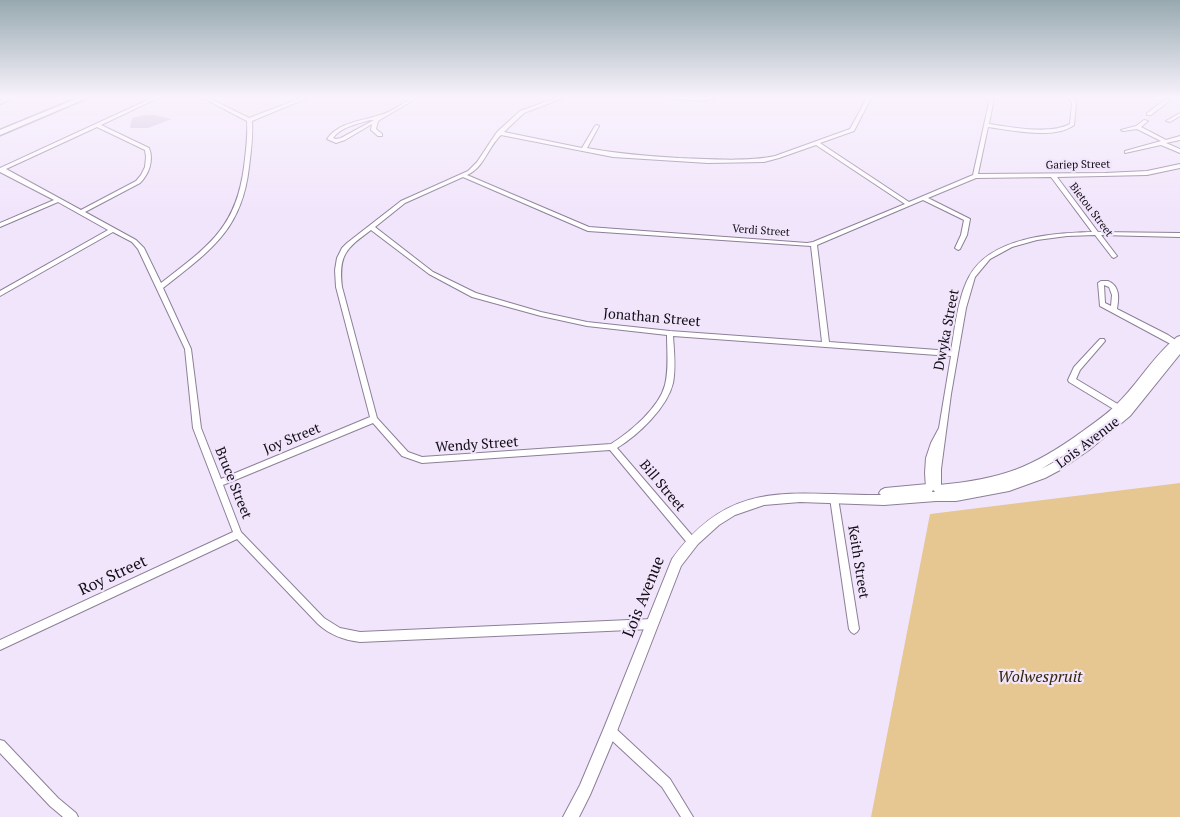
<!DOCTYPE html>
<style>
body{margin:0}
canvas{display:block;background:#f1e5fb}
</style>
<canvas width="1180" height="817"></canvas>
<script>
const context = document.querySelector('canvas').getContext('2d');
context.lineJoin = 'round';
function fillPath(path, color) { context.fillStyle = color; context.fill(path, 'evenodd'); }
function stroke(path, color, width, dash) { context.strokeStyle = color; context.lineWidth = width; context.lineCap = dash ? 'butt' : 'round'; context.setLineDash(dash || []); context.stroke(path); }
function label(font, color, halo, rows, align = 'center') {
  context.font = font + ' "PT Serif",serif'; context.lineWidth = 4.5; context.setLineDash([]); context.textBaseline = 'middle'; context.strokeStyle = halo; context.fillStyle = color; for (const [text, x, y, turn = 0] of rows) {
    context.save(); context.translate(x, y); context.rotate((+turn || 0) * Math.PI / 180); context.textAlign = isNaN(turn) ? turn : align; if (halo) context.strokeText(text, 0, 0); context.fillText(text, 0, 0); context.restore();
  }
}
fillPath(new Path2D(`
 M1180 483V817H871L930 514Z`), '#e6c792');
fillPath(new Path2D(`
 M144 115H154L172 119 148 128H130L132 118Z`), '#c8bad5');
const minor = new Path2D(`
 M7 98H13L0 104V101Z
 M152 98H158L101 125 149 148C154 160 149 174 140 183L85 212 136 240 144 248 161 283C207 247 236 229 244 167 246 151 248 136 247 121L203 98H209L249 118 301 98H307L252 121C253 136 251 152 249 167 242 230 210 251 163 288L191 349 201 428 221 479 370 417 336 287 335 270 337 258 342 248 347 243 401 201 468 171 477 162 497 132 520 111 556 98H563L524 113 504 132 582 148 595 126 597 125 599 126 587 148C618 154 648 156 679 158 708 159 747 162 775 156L850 129 867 98H871L854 131 820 143 909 202 973 175 990 98H994L989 124C1011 127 1049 135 1070 124L1072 103 1069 98H1073L1076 103 1074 125C1055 140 1011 130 988 127L978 174 1105 173 1147 171 1180 164V168L1147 175 1057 177 1098 232 1180 233V237L1101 235 1117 256 1114 258 1112 257 1095 235 1067 236 1037 240 1012 247 990 259 975 277 966 308 951 394 941 469V489L940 492 937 493 933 490 930 492 927 491 926 488 925 473 926 458 931 443 939 428 951 356 673 336C674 351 676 368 673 383 667 408 638 435 617 448L695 539 696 542 695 545 692 546 689 545 610 450 422 463 402 456 373 423 223 485 241 532 324 618 340 628 360 632 652 619 655 621 657 624 655 627 652 629 360 642C344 640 330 635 318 624L237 539 0 650V640L233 532 193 428 185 349 138 249 132 242 113 232 0 296V291L108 230 58 202 0 227V223L54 200 0 172V168ZM97 127 145 150 146 157 145 167 141 175 136 181 81 210 6 169ZM501 135 613 157 708 163 764 162 779 158 816 145 905 204 813 242 807 243 589 227 467 175C484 168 488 147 501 135ZM463 177 588 231 811 246 822 342 670 331 587 322 541 312 476 293 433 272 375 227 405 203ZM1051 177 1092 232C1053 233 990 237 969 277 958 297 955 328 951 351L829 342 817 245 923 200 964 220 961 235 955 248 958 250 960 249 967 235 970 219 928 198 976 178ZM371 230 429 274 472 297 541 316 587 326 667 335C667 351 669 369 665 385 659 408 630 432 611 444L422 457 408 452 377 418 342 287C338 254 347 248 371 230Z
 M412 98H417L378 121 376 129 382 134V136H378L371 130 372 124 345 140 336 143 327 139C339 122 362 121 380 115 391 112 402 104 412 98ZM370 120H374L341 138 336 139 333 138C341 127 357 124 370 120Z
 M670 98H717L702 101 672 99Z
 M1168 98H1173L1151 115H1147V113Z
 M1180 113V116L1170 122 1166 121Z
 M1144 120 1148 121 1141 127 1166 140 1180 136V140L1166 143 1180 149V153L1161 145 1125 153V151L1161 141 1137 129 1123 131 1121 130 1136 126Z
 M1108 281C1120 286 1119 298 1117 309L1168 335 1180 343V349L1100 306 1098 283 1101 281ZM1104 285 1109 287 1112 295 1111 306 1105 303Z
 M1100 339H1104L1105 341 1080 370 1076 379 1126 409 1127 411 1126 413H1120L1069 382 1068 380 1074 367Z
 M834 494 837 495 838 498 859 629 857 632 854 634 851 632 849 629 830 498 831 495Z
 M610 726 614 727 670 779 693 817H681L662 787 606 735 605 731 606 727Z
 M0 740 4 741 58 798 76 813 78 817H63L50 806 0 753Z`);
const tertiary = new Path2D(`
 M1180 336V354L1130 416 1089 450 1060 470 1045 478 1009 491 956 501H936L884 505 800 502 764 505 735 515 719 525 698 544 681 566 617 731 590 795 579 817H563L580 785 604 728 672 559C732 476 792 496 881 495L879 493 881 490 885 488 928 484 932 486 933 489 932 492H935L934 490 935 487 939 485C1002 479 1032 468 1083 431 1094 423 1106 415 1116 405 1138 384 1153 356 1177 337ZM1095 433C1078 447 1061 459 1041 469L1074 449Z`);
const secondary = new Path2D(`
 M78 98H87L0 135V130Z`);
stroke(minor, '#8d7f98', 2);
stroke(tertiary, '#8d7f98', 2);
stroke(secondary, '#8d7f98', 3);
fillPath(minor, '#fff');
fillPath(tertiary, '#fff');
fillPath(secondary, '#fff');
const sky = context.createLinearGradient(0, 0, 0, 212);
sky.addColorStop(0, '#97a9af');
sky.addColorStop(0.46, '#f9f3fd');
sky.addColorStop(1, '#f9f3fd00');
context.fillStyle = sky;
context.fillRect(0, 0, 1180, 212);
label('11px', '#120d16', '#f1e5fb', [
 ["Gariep Street",1078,165,-1],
 ["Bietou Street",1091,210,53],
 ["Verdi Street",761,231,4]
]);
label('14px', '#120d16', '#f1e5fb', [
 ["Jonathan Street",652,318,5],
 ["Dwyka Street",947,330,-79],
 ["Joy Street",292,439,-22],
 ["Lois Avenue",1088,443,-37],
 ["Wendy Street",477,445,-4],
 ["Bruce Street",233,483,68],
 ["Bill Street",662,486,50],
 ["Keith Street",858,562,81]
]);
label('16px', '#120d16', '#f1e5fb', [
 ["Roy Street",113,576,-25],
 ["Lois Avenue",644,597,-68]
]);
label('italic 16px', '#362609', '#f1e5fb', [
 ["Wolwespruit",1040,677]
]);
</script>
